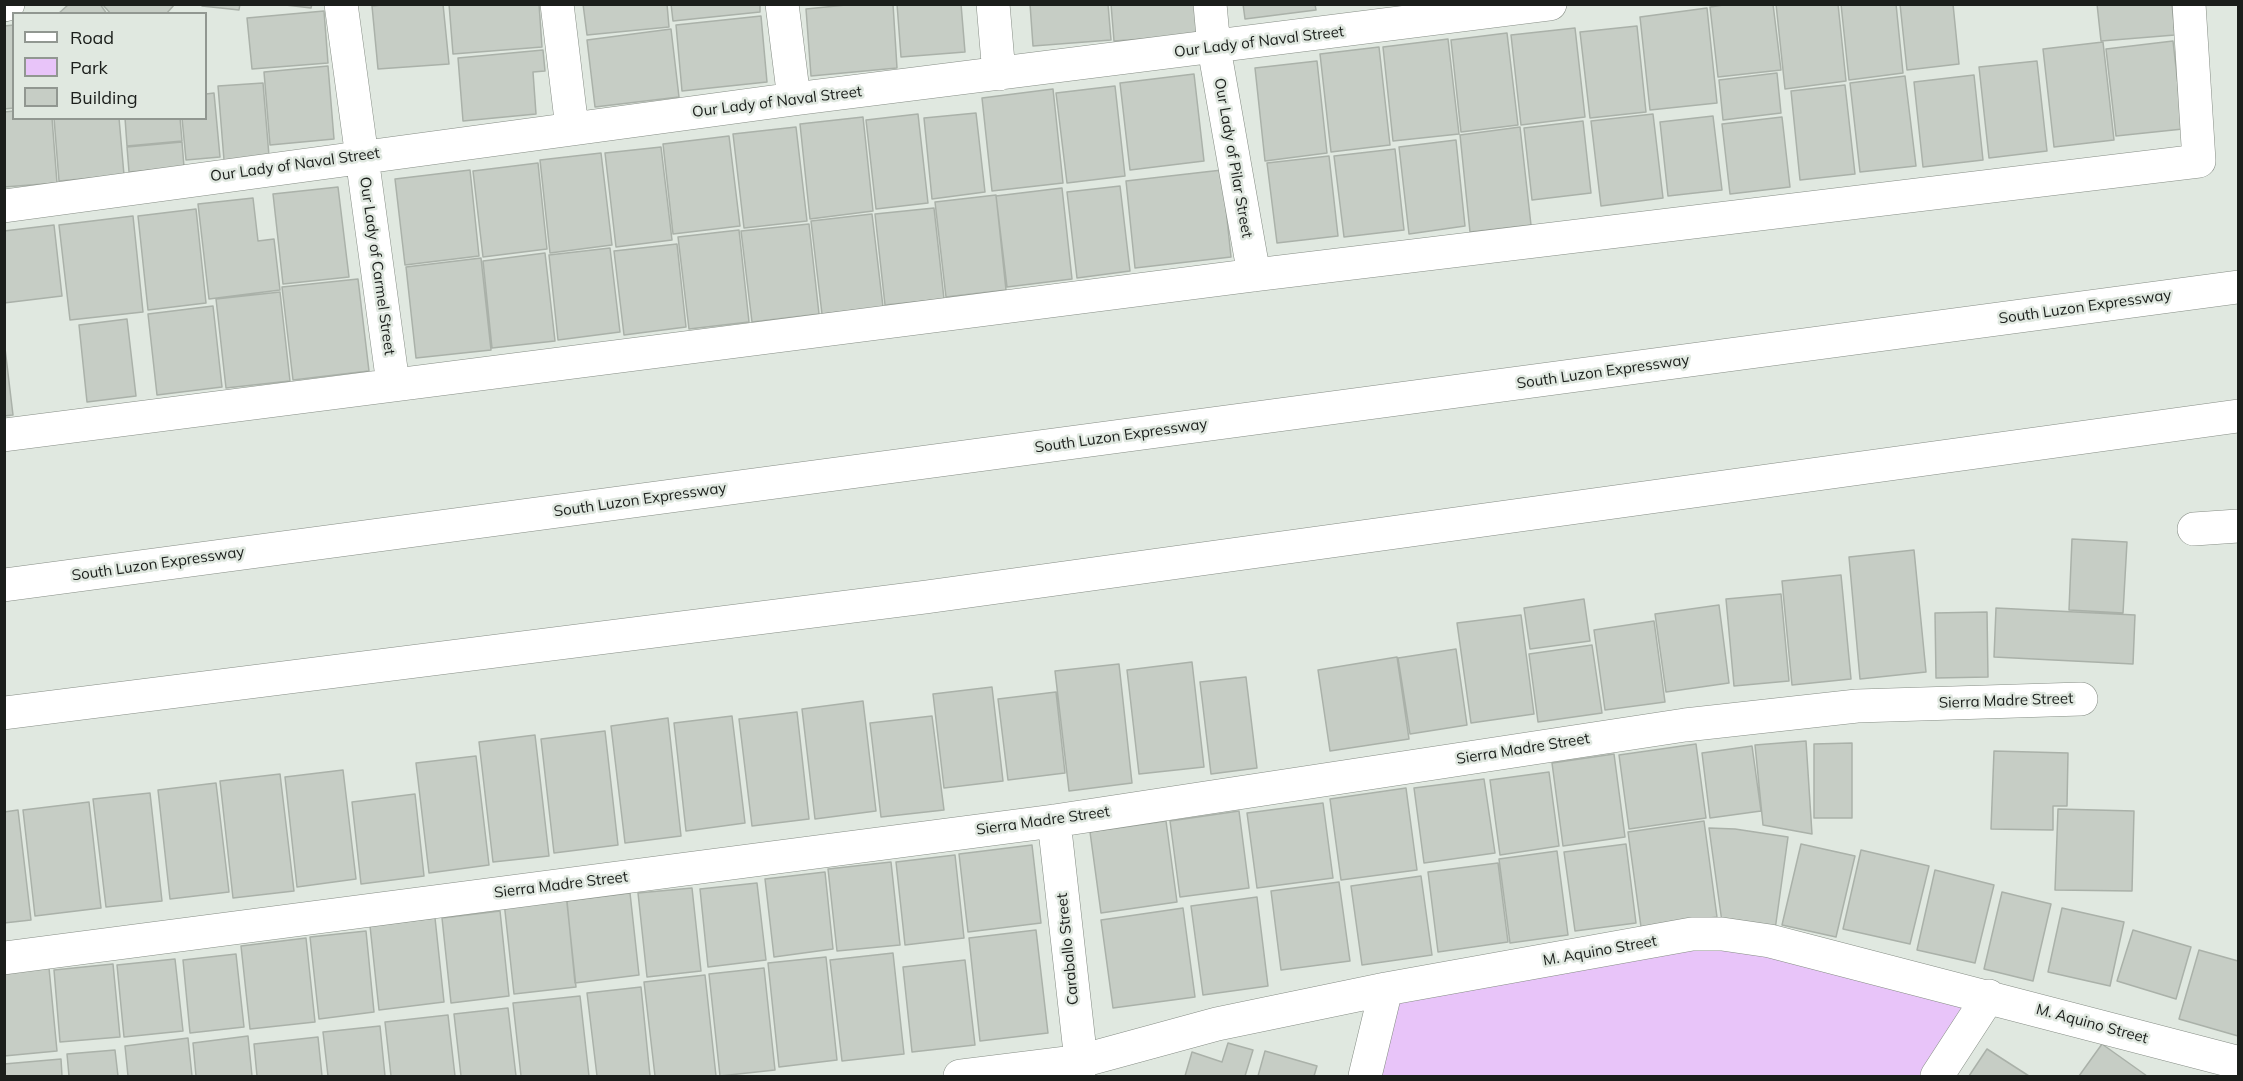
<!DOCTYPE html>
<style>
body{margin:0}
#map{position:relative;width:2243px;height:1081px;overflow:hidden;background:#e0e8e0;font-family:Mulish,sans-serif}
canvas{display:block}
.frame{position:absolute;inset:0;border:6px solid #1b1e1b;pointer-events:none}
.legend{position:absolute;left:12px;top:12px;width:195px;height:108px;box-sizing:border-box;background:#e0e8e0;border:2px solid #919791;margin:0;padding:8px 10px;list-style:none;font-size:18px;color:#1b1e1b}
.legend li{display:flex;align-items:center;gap:12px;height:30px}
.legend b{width:30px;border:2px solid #919791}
</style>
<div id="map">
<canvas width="2243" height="1081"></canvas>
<div class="frame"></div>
<ul class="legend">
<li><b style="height:8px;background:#fff"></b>Road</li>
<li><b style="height:16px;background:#e8c4f9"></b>Park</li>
<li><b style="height:16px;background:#c6cdc5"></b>Building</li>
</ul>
</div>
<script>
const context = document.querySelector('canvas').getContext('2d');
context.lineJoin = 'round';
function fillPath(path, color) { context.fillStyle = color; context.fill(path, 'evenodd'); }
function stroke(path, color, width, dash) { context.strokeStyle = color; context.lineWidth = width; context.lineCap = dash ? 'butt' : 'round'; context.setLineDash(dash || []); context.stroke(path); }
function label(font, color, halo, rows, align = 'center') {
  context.font = font + ' Mulish,sans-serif'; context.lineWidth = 5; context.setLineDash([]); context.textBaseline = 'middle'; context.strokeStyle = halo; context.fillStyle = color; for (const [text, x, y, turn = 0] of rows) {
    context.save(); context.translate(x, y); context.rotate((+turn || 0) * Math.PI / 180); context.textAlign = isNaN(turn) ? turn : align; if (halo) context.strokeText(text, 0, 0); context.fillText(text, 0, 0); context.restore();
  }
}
fillPath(new Path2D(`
 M1692 938 1978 1001 1919 1076H1368L1389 991Z`), '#e8c4f9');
const building = new Path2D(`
 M69 4H100L107 14H58Z
 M102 4H175L166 14H111Z
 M202 4H240L239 10 202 6Z
 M277 4H312L311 8Z
 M392 4H443L449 64 378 69 372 6Z
 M449 4H539L542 47 453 54Z
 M583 4H667L669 27 587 35Z
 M671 4H760V12L673 21Z
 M856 4H893L897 68 811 76 806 9Z
 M897 4H961L965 52 901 57Z
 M1030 4H1108L1111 40 1033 46Z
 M1111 4H1195L1197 35 1114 41Z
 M1243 4H1315L1316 10 1245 19Z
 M1730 4H1773L1781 70 1718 77 1710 7Z
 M1776 4H1838L1846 81 1785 89Z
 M1841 4H1896L1903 73 1849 80Z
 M1900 4H1953L1959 64 1907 70Z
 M2097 4H2172L2175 35 2101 41Z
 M1707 8 1717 103 1650 110 1640 17Z
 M324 11 328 63 252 69 247 18Z
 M761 16 767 82 682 91 676 25Z
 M14 25V108L4 109V26Z
 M1637 26 1646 112 1590 118 1580 32Z
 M1575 28 1585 117 1521 125 1511 35Z
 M671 29 679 97 595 107 587 40Z
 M1507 33 1518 125 1461 132 1451 40Z
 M1448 39 1459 134 1393 141 1383 47Z
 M2173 41 2183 129 2116 136 2106 49Z
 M2103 42 2114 140 2054 147 2043 49Z
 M1379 47 1390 145 1331 152 1320 54Z
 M543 50 545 71 533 72 536 114 463 121 458 58Z
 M1317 61 1327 153 1265 161 1255 68Z
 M2037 61 2047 151 1989 158 1979 67Z
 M328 66 334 139 270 145 264 72Z
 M1777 73 1781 113 1723 120 1719 80Z
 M1194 74 1204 161 1130 170 1120 83Z
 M1974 75 1983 160 1923 167 1914 82Z
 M1905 76 1916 166 1860 172 1850 83Z
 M263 83 269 156 224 160 218 86Z
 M1845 85 1855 174 1800 180 1791 91Z
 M1115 86 1125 176 1067 183 1056 93Z
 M1053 89 1063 183 992 191 982 98Z
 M214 93 220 157 186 160 182 118H206V94Z
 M14 111V118H52L57 183 4 187V112Z
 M976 113 985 192 932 199 924 118Z
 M918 114 928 203 876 209 866 120Z
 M1653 114 1663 198 1601 206 1591 121Z
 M1713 116 1722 190 1668 196 1660 122Z
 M863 117 873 211 810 219 800 124Z
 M1782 117 1790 187 1730 194 1722 124Z
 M54 118H119L124 175 59 181Z
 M125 118H180L182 141 127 146Z
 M1583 121 1591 193 1532 200 1524 128Z
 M796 127 807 221 744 228 733 134Z
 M1520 127 1531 225 1470 232 1460 135Z
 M729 136 740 226 673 234 663 144Z
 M1456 140 1465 226 1409 234 1399 147Z
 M182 142 184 167 129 172 127 147Z
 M661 147 672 240 616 247 605 153Z
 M1395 149 1404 230 1344 237 1334 156Z
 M601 153 612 245 550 253 540 160Z
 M1329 156 1338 236 1277 243 1267 163Z
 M538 163 547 249 483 257 473 171Z
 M470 170 479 256 405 265 395 179Z
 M1222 170 1231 257 1135 268 1126 181Z
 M1120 186 1130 271 1077 278 1067 192Z
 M338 187 349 277 283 284 273 194Z
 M1062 188 1072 279 1007 287 996 196Z
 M996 195 1006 290 946 297 935 202Z
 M253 198 258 241 274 239 280 290 209 299 198 204Z
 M934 208 944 299 885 305 875 214Z
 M196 209 206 303 148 310 138 216Z
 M872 214 883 307 822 314 811 221Z
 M133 216 143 312 70 320 59 225Z
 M809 224 819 314 752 322 741 231Z
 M54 225 62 296 4 303V231Z
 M739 230 749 322 689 329 678 237Z
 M677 244 686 327 624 335 614 251Z
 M610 248 620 332 558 340 549 255Z
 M545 253 555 341 492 348 483 261Z
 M481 258 491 350 416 358 406 267Z
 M358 279 369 371 293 380 282 287Z
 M280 292 290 381 226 388 216 299Z
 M213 306 222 387 157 395 148 314Z
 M127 319 136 396 87 402 79 325Z
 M4 340 13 415 4 416Z
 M2072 539 2127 542 2123 613 2069 610Z
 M1914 550 1926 672 1860 679 1849 557Z
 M1841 575 1851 679 1792 685 1782 581Z
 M1781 594 1789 681 1734 686 1726 599Z
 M1584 599 1590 641 1530 649 1524 608Z
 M1719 605 1729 683 1666 692 1655 614Z
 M1996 608 2135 615 2133 664 1994 657Z
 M1987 612 1988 677 1936 678 1935 613Z
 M1521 615 1534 714 1471 723 1457 623Z
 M1654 621 1665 702 1605 710 1594 630Z
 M1592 645 1602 713 1538 722 1529 654Z
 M1456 649 1467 725 1410 734 1398 658Z
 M1397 657 1409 739 1330 751 1318 670Z
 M1192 662 1204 767 1139 774 1127 670Z
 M1119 664 1132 783 1069 791 1055 671Z
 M1246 677 1257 768 1211 774 1200 682Z
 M992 687 1003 781 944 788 933 694Z
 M1056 692 1065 773 1008 780 998 699Z
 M863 701 876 811 815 819 802 709Z
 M797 712 809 819 752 826 739 719Z
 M732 716 745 823 686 831 674 723Z
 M932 716 944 810 881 817 870 723Z
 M668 718 681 836 625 843 611 726Z
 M605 731 618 845 554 853 541 739Z
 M535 735 549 856 493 862 479 742Z
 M1806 741 1812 834 1763 825 1755 745Z
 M1852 743V818H1814V744Z
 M1696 744 1706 818 1629 829 1619 755Z
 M1752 746 1761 811 1710 818 1702 753Z
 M1994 751 2068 753 2067 806H2053V830L1991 829Z
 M1614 754 1625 837 1563 846 1552 763Z
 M476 756 489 865 429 873 416 763Z
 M343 770 356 879 297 887 285 777Z
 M1549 772 1559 846 1500 855 1490 780Z
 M280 774 294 891 233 898 220 781Z
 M1484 779 1495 853 1424 863 1414 788Z
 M216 783 229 892 170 899 158 790Z
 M1406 788 1417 870 1341 880 1330 799Z
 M150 793 162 901 106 907 93 799Z
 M415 794 424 876 361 884 352 802Z
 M89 802 101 908 35 916 23 810Z
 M1323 803 1333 878 1257 888 1247 813Z
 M2058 809 2134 811 2132 891 2055 890Z
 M18 810 31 920 4 923V812Z
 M1239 811 1249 888 1180 897 1170 821Z
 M1166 821 1177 902 1101 913 1090 832Z
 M1704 821 1717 917 1641 927 1628 832Z
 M1709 828 1735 829 1788 837 1775 930 1722 922Z
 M1626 844 1636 923 1575 931 1564 852Z
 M1801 844 1855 856 1836 937 1782 925Z
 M1032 845 1041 923 968 932 959 854Z
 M1861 850 1929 866 1910 944 1843 929Z
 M1557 851 1568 935 1510 943 1499 859Z
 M955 855 964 938 905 945 896 862Z
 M891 862 900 945 837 951 828 869Z
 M1498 863 1508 942 1438 952 1428 872Z
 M1935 870 1994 885 1975 963 1917 950Z
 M825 872 833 949 774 957 765 879Z
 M1421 876 1432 955 1362 965 1351 886Z
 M1339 882 1350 961 1281 970 1271 891Z
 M757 883 766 960 708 967 700 889Z
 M692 888 701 971 647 977 638 893Z
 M2002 892 2051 904 2033 981 1984 969Z
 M630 893 639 975 575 983 567 901Z
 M566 894 576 987 514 994 504 902Z
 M1257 897 1268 986 1203 995 1191 906Z
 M1183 908 1195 997 1113 1008 1101 920Z
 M2062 908 2124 922 2110 986 2048 972Z
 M500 911 509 996 451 1003 442 918Z
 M435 918 444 1002 379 1010 370 926Z
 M1036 930 1048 1033 980 1041 969 938Z
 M2133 930 2191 947 2176 999 2117 981Z
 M366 931 374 1012 319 1019 310 937Z
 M306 938 315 1022 250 1029 241 946Z
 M2199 950 2238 961V1036L2179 1019Z
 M893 953 904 1054 842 1061 830 960Z
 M236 954 244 1027 190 1033 183 960Z
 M826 957 837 1060 779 1067 768 963Z
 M175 959 183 1031 124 1037 117 965Z
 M965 960 975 1045 912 1052 903 967Z
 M113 964 120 1037 60 1042 54 970Z
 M49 968 57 1051 4 1056V972Z
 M764 968 775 1070 720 1076 709 974Z
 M705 975 716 1076H655L644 982Z
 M641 987 650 1076H597L587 993Z
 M580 996 589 1076H521L513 1003Z
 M508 1008 516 1076H461L454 1014Z
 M448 1015 455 1076H391L385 1022Z
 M380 1026 385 1076H328L323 1032Z
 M248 1036 252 1076H196L193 1043Z
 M318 1037 322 1076H257L254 1044Z
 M188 1038 192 1076H128L125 1046Z
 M1228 1043 1253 1050 1245 1076H1185L1192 1052 1222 1062Z
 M2102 1044 2147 1076H2079Z
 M1987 1049 2029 1076H1969Z
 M115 1050 118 1076H69L67 1054Z
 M1265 1051 1317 1066 1314 1076H1258Z
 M61 1059 62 1076H4V1064Z`);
fillPath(building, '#c6cdc5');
stroke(building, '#aab1a9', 1.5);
const minor = new Path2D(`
 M341 4 393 384
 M557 4 572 128
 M782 4 794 99
 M993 4 999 74
 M1210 4 1214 48 1254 275
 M4 5 8 4
 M4 206 794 99 1550 4
 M4 435 1254 275 2199 161 2189 4
 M2194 529 2238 526
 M1054 821 1081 1061 1078 1076
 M4 958 1054 821 1685 725 1857 706 2081 699
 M960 1076 1081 1061 1217 1024 1386 989 1692 934H1722L1770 941 2236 1062
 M1365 1076 1386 989
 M1937 1076 1989 996`);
const motorway = new Path2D(`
 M4 585 2238 287
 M4 713 926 597 2238 416`);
stroke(minor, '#868d85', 34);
stroke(motorway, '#868d85', 34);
stroke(minor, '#fff', 33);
stroke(motorway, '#fff', 33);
label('15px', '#1b1e1b', '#e0e8e0', [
 ["Our Lady of Naval Street",1259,42,-7],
 ["Our Lady of Naval Street",777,102,-7],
 ["Our Lady of Pilar Street",1233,158,80],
 ["Our Lady of Naval Street",295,165,-8],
 ["Our Lady of Carmel Street",377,266,82],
 ["South Luzon Expressway",2085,307,-8],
 ["South Luzon Expressway",1603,372,-8],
 ["South Luzon Expressway",1121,436,-8],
 ["South Luzon Expressway",640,500,-8],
 ["South Luzon Expressway",158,564,-8],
 ["Sierra Madre Street",2006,701,-2],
 ["Sierra Madre Street",1523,749,-9],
 ["Sierra Madre Street",1043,821,-8],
 ["Sierra Madre Street",561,885,-7],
 ["Caraballo Street",1068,949,-96],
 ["M. Aquino Street",1600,951,-10],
 ["M. Aquino Street",2092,1024,15]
]);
</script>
